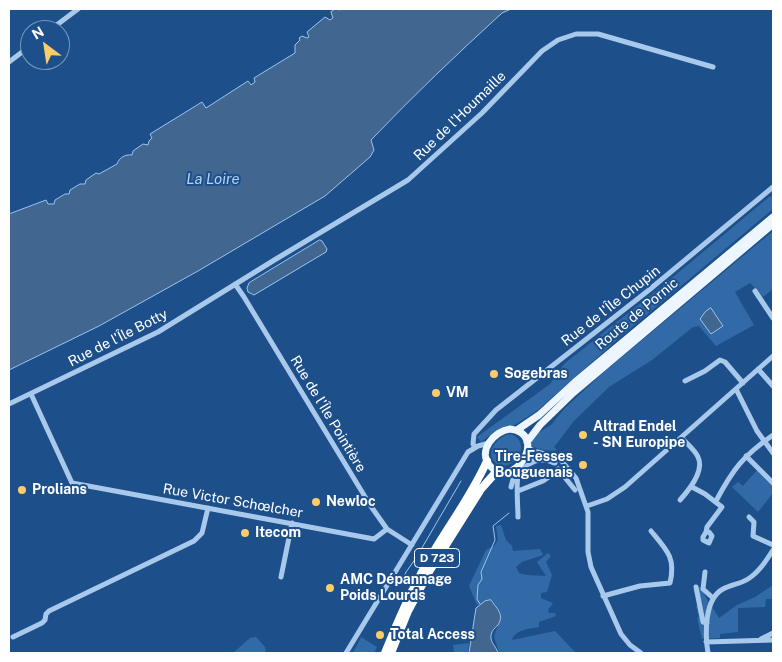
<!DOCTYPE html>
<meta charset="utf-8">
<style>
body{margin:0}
#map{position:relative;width:782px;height:662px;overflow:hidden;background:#1d508a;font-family:"Public Sans",sans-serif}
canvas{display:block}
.frame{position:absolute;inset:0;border:10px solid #fff;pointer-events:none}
.north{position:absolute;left:20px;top:20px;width:50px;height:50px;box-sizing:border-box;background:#1d508a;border:1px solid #7796b9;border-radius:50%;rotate:329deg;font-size:14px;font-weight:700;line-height:20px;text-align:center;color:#fff}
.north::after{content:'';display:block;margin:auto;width:18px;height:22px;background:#fbcc67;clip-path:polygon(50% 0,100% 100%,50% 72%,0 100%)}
</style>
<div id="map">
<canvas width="782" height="662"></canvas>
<div class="frame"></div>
<div class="north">N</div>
</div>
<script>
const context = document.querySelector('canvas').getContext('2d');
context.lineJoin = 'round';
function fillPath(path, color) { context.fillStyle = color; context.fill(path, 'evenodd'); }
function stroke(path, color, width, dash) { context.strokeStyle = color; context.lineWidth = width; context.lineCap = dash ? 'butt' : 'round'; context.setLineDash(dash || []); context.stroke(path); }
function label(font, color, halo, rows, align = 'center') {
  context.font = font + ' "Public Sans",sans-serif'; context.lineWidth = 4; context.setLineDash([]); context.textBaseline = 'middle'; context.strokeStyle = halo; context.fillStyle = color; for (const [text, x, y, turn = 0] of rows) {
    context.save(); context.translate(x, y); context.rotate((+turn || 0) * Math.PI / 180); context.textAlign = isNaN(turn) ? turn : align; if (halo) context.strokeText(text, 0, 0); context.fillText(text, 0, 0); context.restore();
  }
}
fillPath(new Path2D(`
 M773 196V209L626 332 538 410 513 426H505L497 430 481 442 477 437 550 384 564 364 661 287 769 197Z
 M773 231V289L763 297 750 283 735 292 754 325 716 346 699 326 693 327 652 360 609 387 574 421 554 447 557 450C550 452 536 449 531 445L533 436 551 425 565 408 605 371Z
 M511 434C531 442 518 468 500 466 482 457 495 436 511 434Z
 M757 470 773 485V493L758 512 732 487 738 482 743 486Z
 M501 525 506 540 512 546 513 551 540 549 543 555 522 562 516 567 519 573 527 575 546 576 537 562 548 553 551 556 546 562 552 575 547 592 541 593V598L553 603 548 610 549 613H555L556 616 539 622V627C529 629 516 629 512 640L555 631 576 653H499L494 636 501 618 500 612 491 601 477 605 469 586 486 550 494 546 498 540 496 526Z
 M773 585V599H766L765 607 738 608V632L720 634V638L702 639 697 618 699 617 696 606 701 605 698 587H701C705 598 713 607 719 618L737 605 755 597Z
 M256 637 265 647 266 653H233L250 638Z
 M361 637 377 647 374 653H353Z
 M469 643 468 653H454L453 645Z`), '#316aa7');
const water = new Path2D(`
 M336 9 340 10 341 9H511L502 13C457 54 413 96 371 140L374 150 370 157 325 196 198 271 99 326 9 370V214L46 200 48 204H54L55 200 65 194H69L70 190 80 184H85L86 180 96 173 99 174 117 164C119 158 125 154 132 155L133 151 143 144 148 145 149 141 152 138 150 134 202 102 206 108 248 81 251 85 255 82 254 78 295 53V45L300 40 299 38 302 36 307 38 309 37 307 32 325 17 330 20 333 18 331 12Z
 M320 240 322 241 327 249 326 252 254 295 248 292 247 288 249 283Z
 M711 308 723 326 711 334 700 319 705 312Z
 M491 600C496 608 505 614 498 625 495 628 492 630 491 635 490 643 496 646 498 653H469L476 608 485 601Z`);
fillPath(water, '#41668f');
stroke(water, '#9cc4ed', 1);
stroke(new Path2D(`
 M405 581 404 577 406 572 416 558 461 481
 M480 604 477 599 478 585 482 579 481 572 495 540 493 526 509 513`), '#9cc4ed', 1);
stroke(new Path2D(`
 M50 30 78 9
 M9 62 30 46
 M235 284 244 297 370 505 387 529 412 545
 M755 291 773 318
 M758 369 773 386
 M685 381 705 371 720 360 725 362 743 383
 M736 389 757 431 773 453
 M31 394 72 483 374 539 387 529
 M9 404 158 332 276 259 408 180 482 113 542 51 558 40 576 34H598L713 67
 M475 447 473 444 474 434 496 410 649 290 773 187
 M527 447 534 451 559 458 576 478 588 512V552L591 567 621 634 630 645 641 653
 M746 456 773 483
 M524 459 543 455
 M558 469 575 490
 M511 487 516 468
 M692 487 705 494 722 507 707 527 706 532H709L712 536 709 543 703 540V537L706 532
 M518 491 543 481 559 470
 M680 500C689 490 705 471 698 457 695 450 687 444 682 438
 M716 501C733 469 743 456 773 435
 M587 506 607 499 625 487 773 356
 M518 517C518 509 516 483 518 477 520 468 534 459 544 460 548 460 551 462 555 463
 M749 517 754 522 753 536 773 545
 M705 572 703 589 713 598
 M281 577 292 523
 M696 587 703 622 707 623
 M603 596 640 586 670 583C676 558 667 550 651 531
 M13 637 42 623 45 620 46 614 49 611 194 541 202 533 208 508
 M761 639 773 633
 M706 642 773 640
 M346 653 468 452 478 446 489 443
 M708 653C705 635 704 599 723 589 730 585 740 584 748 579 759 572 766 561 773 550`), '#a8c9ec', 5);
stroke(new Path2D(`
 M510 429C550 434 513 492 490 466 477 451 494 431 510 429Z
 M517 430 539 415 575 382 773 217
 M527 442 540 425 573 393 773 224`), '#edf5ff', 7);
stroke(new Path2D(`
 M385 653C397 623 410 592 427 563 446 529 471 497 487 461
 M391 653 408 611 430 570 481 489 497 471`), '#fff', 8);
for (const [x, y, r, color] of [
 [494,374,5,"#fbcc67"],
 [436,393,5,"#fbcc67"],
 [583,435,5,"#fbcc67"],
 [583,465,5,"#fbcc67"],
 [22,490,5,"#fbcc67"],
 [316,502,5,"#fbcc67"],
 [245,533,5,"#fbcc67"],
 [330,588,5,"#fbcc67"],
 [380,635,5,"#fbcc67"]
]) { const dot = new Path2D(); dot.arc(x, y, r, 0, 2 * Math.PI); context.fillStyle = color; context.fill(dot); stroke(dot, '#1d508a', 2); }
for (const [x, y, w] of [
 [437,558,45]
]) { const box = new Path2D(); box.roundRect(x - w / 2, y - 9.5, w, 19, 4); context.fillStyle = '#1d508a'; context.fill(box); stroke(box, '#fff', 1); }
label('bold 12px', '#fff', null, [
 ["D 723",437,558]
]);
label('14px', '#fff', '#1d508a', [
 ["Rue de l'Houmaille",460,116,-44],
 ["Rue de l'Île Chupin",611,306,-38],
 ["Route de Pornic",637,314,-40],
 ["Rue de l'Île Botty",118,338,-27],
 ["Rue de l'Île Pointière",328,414,59],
 ["Rue Victor Schœlcher",233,501,10]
]);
label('bold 14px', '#fff', '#1d508a', [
 ["Sogebras",504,374],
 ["VM",446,393],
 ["Altrad Endel",593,427],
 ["- SN Europipe",593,443],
 ["Tire-Fesses",573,457,"right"],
 ["Bouguenais",573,473,"right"],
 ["Prolians",32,490],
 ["Newloc",326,502],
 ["Itecom",255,533],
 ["AMC Dépannage",340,580],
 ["Poids Lourds",340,596],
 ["Total Access",390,635]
], 'left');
label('italic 15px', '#b4d3f3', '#1d508a', [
 ["La Loire",213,179]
]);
</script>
